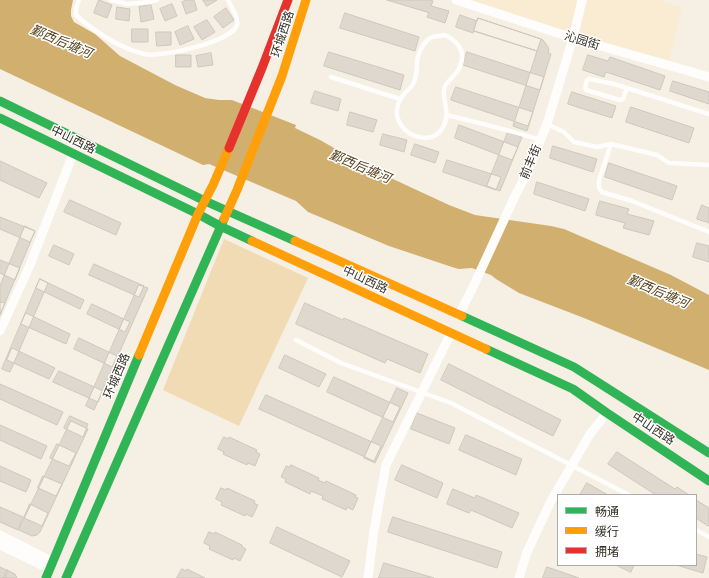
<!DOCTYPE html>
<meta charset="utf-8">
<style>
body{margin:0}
#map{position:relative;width:709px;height:578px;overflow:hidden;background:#f6efe3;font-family:"IBM Plex Sans","Noto Sans SC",sans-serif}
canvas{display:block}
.legend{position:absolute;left:557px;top:494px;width:140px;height:72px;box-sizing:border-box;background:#fff;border:1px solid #aeaca8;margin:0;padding:5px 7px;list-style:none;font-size:12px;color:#352f25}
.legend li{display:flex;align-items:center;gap:8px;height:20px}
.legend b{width:20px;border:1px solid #aeaca8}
</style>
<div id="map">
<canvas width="709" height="578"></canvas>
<ul class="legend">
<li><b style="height:5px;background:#30b455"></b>畅通</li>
<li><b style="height:5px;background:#ff9f0a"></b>缓行</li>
<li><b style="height:5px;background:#e5322d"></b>拥堵</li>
</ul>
</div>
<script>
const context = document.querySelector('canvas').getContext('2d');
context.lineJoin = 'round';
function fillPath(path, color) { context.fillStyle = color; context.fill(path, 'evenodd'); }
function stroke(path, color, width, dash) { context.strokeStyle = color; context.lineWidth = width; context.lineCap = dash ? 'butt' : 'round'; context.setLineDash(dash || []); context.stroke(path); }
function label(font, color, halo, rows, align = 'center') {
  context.font = font + ' "IBM Plex Sans","Noto Sans SC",sans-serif'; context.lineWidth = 3; context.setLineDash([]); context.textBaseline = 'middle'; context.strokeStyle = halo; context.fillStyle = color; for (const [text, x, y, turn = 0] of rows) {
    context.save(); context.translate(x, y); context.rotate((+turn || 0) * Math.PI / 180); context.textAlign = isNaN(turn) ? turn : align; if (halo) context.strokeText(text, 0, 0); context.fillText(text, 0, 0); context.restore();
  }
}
fillPath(new Path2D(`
 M471 0H579L571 34Z
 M588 0H661L682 7 669 62 579 36Z`), '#f9ecd3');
fillPath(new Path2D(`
 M224 239 308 278 239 426 163 390Z`), '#f0dbb4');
fillPath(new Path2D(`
 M0 0H73L71 10V16L74 22 95 34 120 56 175 85 205 98 219 100H232L296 125 295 128 320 140 367 167 449 205 475 215 551 226 564 229 671 275 707 294 709 295V370L584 318 519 293 496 279 491 275 472 268 459 269 455 268 389 246 308 212 296 201 209 164 203 165 0 69Z`), '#d1b06f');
const building = new Path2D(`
 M99 0 112 5 107 18 94 13Z
 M187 0H194L197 10 186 14 182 2Z
 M203 0H217L207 6Z
 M387 0H429L433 1 431 6 449 11 445 23 427 17 429 13Z
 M172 4 177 16 165 21 160 9Z
 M151 5 154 19 141 22 139 7Z
 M117 7 130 9 129 21 116 19Z
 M226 8 234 20 223 28 214 17Z
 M345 13 419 37 415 51 340 28Z
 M460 15 477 21 478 18 541 39 537 51 474 31 473 33 456 27Z
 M478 18 541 39 543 40 548 47 549 50 548 53 551 54 527 131 513 126 537 51 474 31Z
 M207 20 215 32 202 40 194 27Z
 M188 26 194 39 180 45 175 32Z
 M132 29H148V42H132Z
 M156 32H171V45L157 46Z
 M329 52 404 75 400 90 324 66Z
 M467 52 544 77 540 90 463 65Z
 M211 53 213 65 198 67 196 56Z
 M176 55H191V67H176Z
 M588 55 608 61 610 57 665 76 660 90 606 72 604 77 583 70Z
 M673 81 709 92V104L670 91Z
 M456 87 533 112 528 126 451 100Z
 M315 91 341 99 338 111 311 103Z
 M572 92 616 106 612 118 568 104Z
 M631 107 694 128 689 143 626 122Z
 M350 112 377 120 373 132 347 125Z
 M459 125 518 147 512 160 455 138Z
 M508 132 522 137 500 191 487 186Z
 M383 134 407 140 404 152 380 145Z
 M415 144 439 152 435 163 411 155Z
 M553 146 597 159 593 172 550 158Z
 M447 160 501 177 496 190 443 172Z
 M0 161 47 183 39 198 0 180Z
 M609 163 677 186 672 200 605 177Z
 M537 182 589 199 585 211 534 194Z
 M70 200 121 223 116 235 64 212Z
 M600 201 629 209 627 214 654 221 649 235 623 228 625 223 596 215Z
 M702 205 709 208V223L697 219Z
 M0 217 35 231 30 242 0 229Z
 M25 226 35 231 0 315V286Z
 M697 243 709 246V262L693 257Z
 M54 245 74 254 69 265 49 256Z
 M0 260 20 268 15 280 0 273Z
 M94 264 144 286 139 297 89 275Z
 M40 279 84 300 80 309 36 288Z
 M40 279 48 283 10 372 2 369Z
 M139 285 148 288 94 410 86 406Z
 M0 302 5 303 0 315Z
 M305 303 343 320 344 318 428 354 420 373 387 359 385 363 296 324Z
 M92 304 130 322 125 332 87 314Z
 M26 313 70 334 66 344 21 324Z
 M79 338 117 356 112 367 74 349Z
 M12 348 55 368 49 379 7 360Z
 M285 355 326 374 319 387 279 368Z
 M449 364 561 420 553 436 441 380Z
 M59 371 103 391 98 402 53 382Z
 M334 377 400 407 393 422 327 392Z
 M0 384 63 412 57 425 0 399Z
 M397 388 408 393 375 463 364 458Z
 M266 395 381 446 374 461 259 409Z
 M417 413 455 428 449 444 411 429Z
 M70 416 88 424 83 437 64 428Z
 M71 421 88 429 40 532 37 535 32 536 19 530Z
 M0 425 47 446 41 459 0 440Z
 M466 435 522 459 516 475 459 450Z
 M224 437 228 439 229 437 257 450 256 452 260 454 255 466 248 463 247 465 223 454 224 452 218 449Z
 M57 444 76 453 69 466 50 458Z
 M617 452 675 489 677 487 689 495H656L608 464Z
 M291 465 319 478 318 480 325 483 326 481 356 495 355 497 358 498 353 510 347 507 346 510 322 499 323 496 311 491 310 494 285 482 286 479 281 477 286 466 290 467Z
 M402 465 443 483 437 498 395 480Z
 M0 466 31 480 26 492 0 481Z
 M43 476 62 484 56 496 38 488Z
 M587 483 608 495H580Z
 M221 488 226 490 227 488 255 501 254 503 258 505 252 517 246 514 245 516 221 505 222 502 216 499Z
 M453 489 475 498 476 495 519 513 512 528 471 510 469 513 447 504Z
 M696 500 709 508V525L708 526 696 518Z
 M30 504 48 513 42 526 24 518Z
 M0 507 23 517 18 530 0 522Z
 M393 517 502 552 497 568 388 532Z
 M277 527 350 561 342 577 270 543Z
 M209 532 214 534 215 532 242 545V547L246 549 240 561 234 558 233 560 209 549 210 546 204 543Z
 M696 554 707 557 703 573 676 565H696Z
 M384 563 434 578H379Z
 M616 565H634L631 572Z
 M0 567 8 571 5 577 7 578H0Z
 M547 567 579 578H543Z
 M182 569 186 571 187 569 205 578H177Z
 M7 570 15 574 17 578H4Z`);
fillPath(building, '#ded8ce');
stroke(building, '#cdc7bc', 1);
stroke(new Path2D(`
 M79 0 76 8V15C93 31 120 48 144 54 160 58 232 42 237 25 239 17 231 7 228 0
 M111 0 127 4 149 2 157 0
 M445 35C462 43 467 56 457 72 454 76 448 81 445 86 440 99 452 112 443 127 441 131 437 135 432 137 423 139 416 137 409 133 403 129 399 123 397 116 396 108 399 100 404 94 408 90 412 87 414 82 417 75 417 69 417 61 418 53 423 43 430 38 434 36 441 36 445 35Z
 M331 77 400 99
 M627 88 623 99 620 100 586 90 585 88 587 80 590 79 614 84 627 88 709 114
 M447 115C478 123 510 130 540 140
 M547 124 564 132 574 142 597 147 611 144 657 155 669 163 709 165
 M611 144 599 180V188L602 192 632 201 709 232
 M296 340 341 363 451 403 629 495
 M696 530 709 537`), '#fefdfb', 4.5);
stroke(new Path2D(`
 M456 0 573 38 709 77
 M459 315 474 285 515 196 526 175 547 124 573 38 582 0
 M0 331 30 265 73 154
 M0 535 53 562
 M0 545 50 569
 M368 578 374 530 386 465 451 333
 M519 578 527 552 551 501 590 434 607 413`), '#fefdfb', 9);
stroke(new Path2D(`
 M0 101 205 201 295 241
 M0 118 198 214 220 226 252 241
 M462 316 574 367 709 453
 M486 349 573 389 607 413 709 481
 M46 578 139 355
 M66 578 224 219`), '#30b455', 9);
stroke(new Path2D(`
 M224 219 237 190 282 76 306 0
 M252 241 486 349
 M295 241 462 316
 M139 355 198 214 213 185 229 148`), '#ff9f0a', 9);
stroke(new Path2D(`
 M229 148 262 68 288 0`), '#e5322d', 9);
label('12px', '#352f25', '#fff', [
 ["环城西路",283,34,-72],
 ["沁园街",582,41,17],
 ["中山西路",73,140,26],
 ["前丰街",531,162,-67],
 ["中山西路",365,280,25],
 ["环城西路",117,376,-67],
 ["中山西路",653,429,33]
]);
label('italic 13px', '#594621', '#fff', [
 ["鄞西后塘河",61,42,23],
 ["鄞西后塘河",360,167,23],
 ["鄞西后塘河",658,292,23]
]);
</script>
